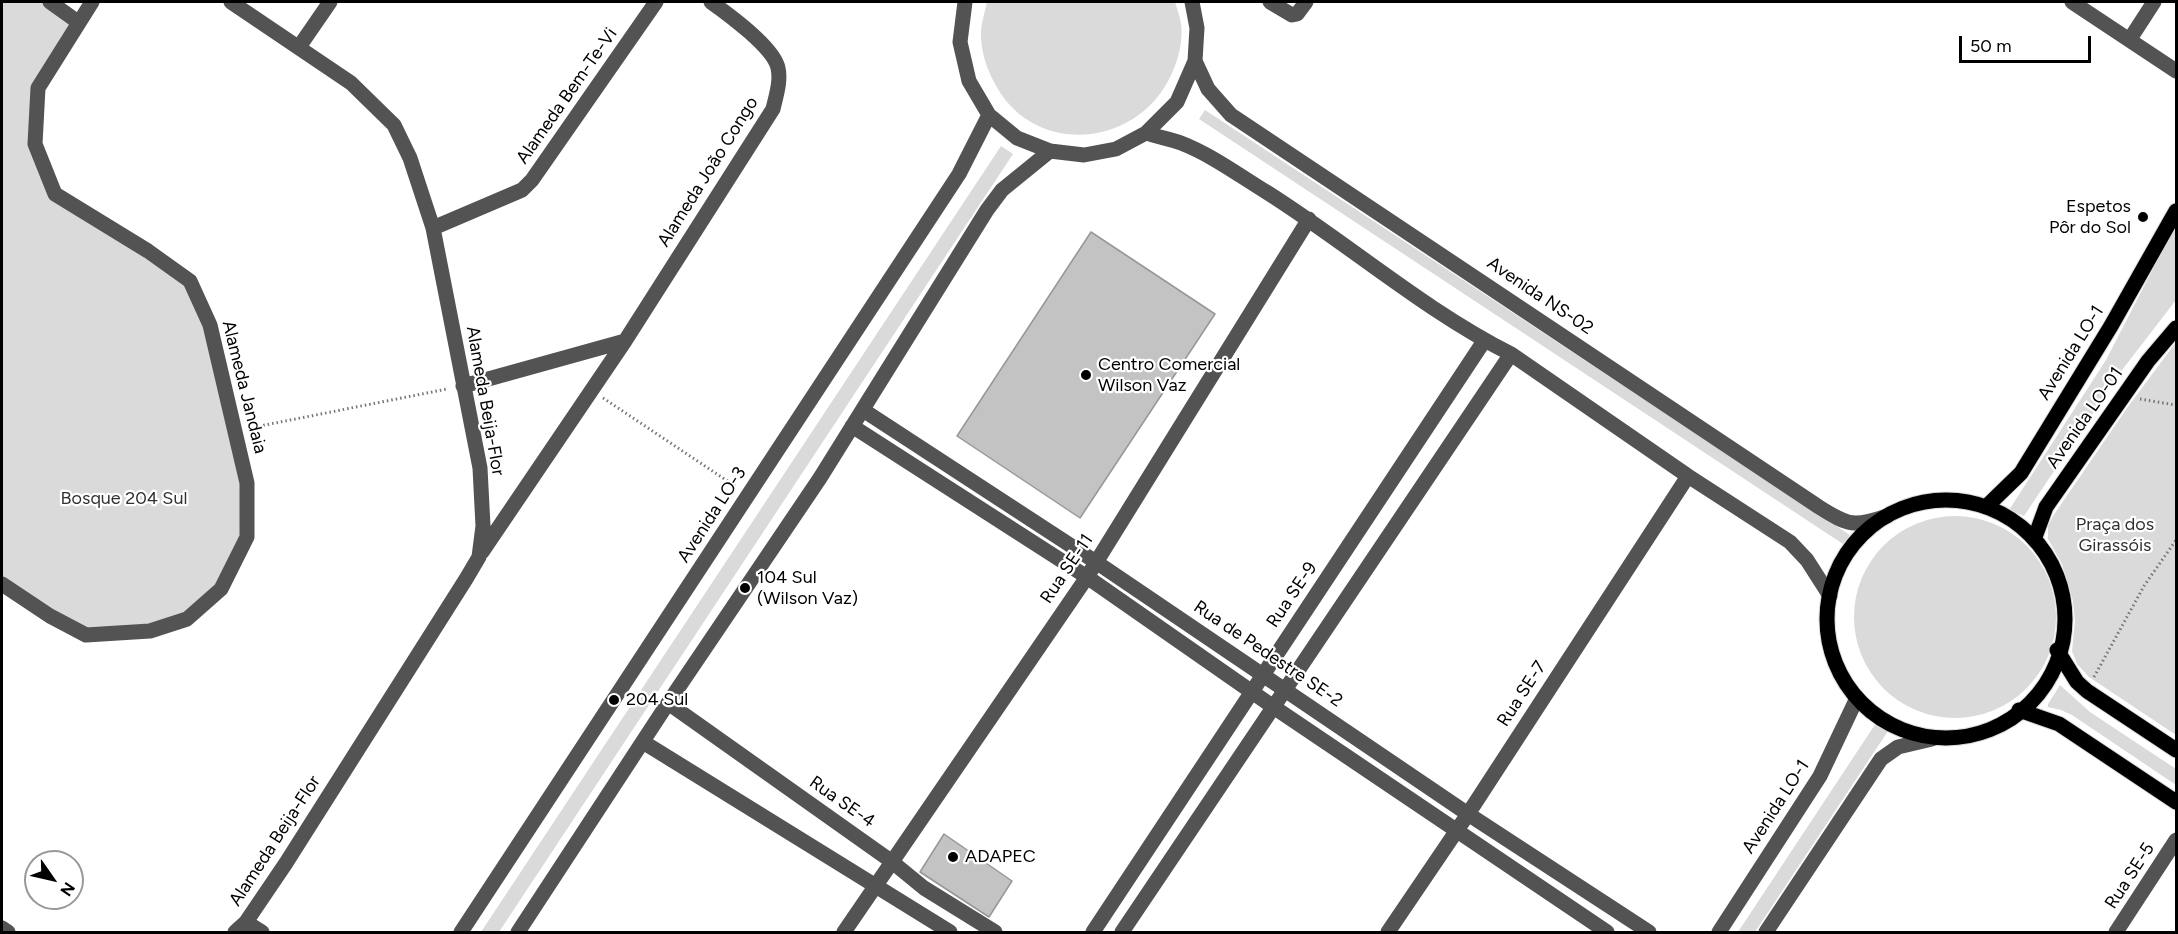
<!DOCTYPE html>
<meta charset="utf-8">
<style>
body{margin:0}
#map{position:relative;width:2178px;height:934px;overflow:hidden;background:#fff;font-family:Figtree,sans-serif}
canvas{display:block}
.frame{position:absolute;inset:0;border:3px solid #000;pointer-events:none}
.north{position:absolute;left:24px;top:850px;width:60px;height:60px;box-sizing:border-box;background:#fff;border:2px solid #999;border-radius:50%;rotate:124deg;font-size:16px;font-weight:700;line-height:24px;text-align:center;color:#000}
.north::after{content:'';display:block;margin:auto;width:21px;height:27px;background:#000;clip-path:polygon(50% 0,100% 100%,50% 72%,0 100%)}
.scale{position:absolute;left:1959px;top:36px;width:132px;height:27px;box-sizing:border-box;border:3px solid #000;border-top:0;padding-left:8px;font-size:18px;line-height:21px;white-space:nowrap;color:#000;-webkit-text-stroke:4px #fff;paint-order:stroke}
</style>
<div id="map">
<canvas width="2178" height="934"></canvas>
<div class="frame"></div>
<div class="north">N</div>
<div class="scale">50 m</div>
</div>
<script>
const context = document.querySelector('canvas').getContext('2d');
context.lineJoin = 'round';
function fillPath(path, color) { context.fillStyle = color; context.fill(path, 'evenodd'); }
function stroke(path, color, width, dash) { context.strokeStyle = color; context.lineWidth = width; context.lineCap = dash ? 'butt' : 'round'; context.setLineDash(dash || []); context.stroke(path); }
function label(font, color, halo, rows, align = 'center') {
  context.font = font + ' Figtree,sans-serif'; context.lineWidth = 4.5; context.setLineDash([]); context.textBaseline = 'middle'; context.strokeStyle = halo; context.fillStyle = color; for (const [text, x, y, turn = 0] of rows) {
    context.save(); context.translate(x, y); context.rotate((+turn || 0) * Math.PI / 180); context.textAlign = isNaN(turn) ? turn : align; if (halo) context.strokeText(text, 0, 0); context.fillText(text, 0, 0); context.restore();
  }
}
fillPath(new Path2D(`
 M2 2H50L78 22 38 88 35 144 55 194 190 281 247 483V537L221 589 187 619 86 635 2 584Z
 M987 2H1175C1177 9 1180 16 1181 24 1183 40 1179 58 1172 73 1139 149 1032 158 994 82 986 67 981 51 981 34 981 23 985 12 987 2Z
 M1205 110 1850 535 1843 544 1199 119Z
 M1001 146 1013 154 499 932H481Z
 M2174 228 2176 230V300L2119 374 2024 516 2009 510 2106 360Z
 M2176 342V735L2089 677 2077 664 2072 651 2075 621 2073 601 2062 564 2048 539V526L2053 516 2127 408Z
 M1854 617a101 101 0 1 1 202 0a101 101 0 1 1-202 0Z
 M2060 685 2090 712 2176 769V785L2072 715 2061 710 2048 707V704Z
 M1878 720 1890 728 1755 932H1738Z`), '#dadada');
const building = new Path2D(`
 M1091 232 1215 314 1080 518 957 436Z
 M944 834 1012 881 989 917 920 872Z`);
fillPath(building, '#c3c3c3');
stroke(building, '#979797', 1.5);
const major = new Path2D(`
 M1827 619a119 119 0 1 1 238 0a119 119 0 1 1-238 0Z
 M1987 506 2021 473 2111 326 2176 211
 M2035 537 2046 507 2148 361 2176 328
 M2057 650 2077 682 2087 691 2176 750
 M2019 710 2059 724 2176 802`);
stroke(major, '#dbdbdb', 17);
stroke(new Path2D(`
 M603 398 735 486
 M2140 399 2176 405
 M250 428 447 389
 M2094 677 2144 586 2176 540`), '#757575', 3, [1.5, 3]);
stroke(new Path2D(`
 M50 2 78 22
 M231 2 351 83 394 125 410 158 433 228 480 468 483 526 479 557 466 579 286 863 246 922 235 932
 M965 2 960 42 969 81 989 115 1017 138 1050 151 1084 155 1116 149 1146 133 1177 102 1195 61 1197 28 1192 2
 M1270 2 1292 15 1297 14 1306 2
 M2072 2 2176 71
 M2130 39 2154 2
 M299 47 330 2
 M1195 61 1208 89 1231 115 1819 507C1849 526 1854 527 1887 516
 M1146 133C1158 137 1170 139 1181 143 1212 155 1240 176 1268 193 1350 245 1424 310 1511 354L1688 476 1790 542 1807 560 1830 596
 M433 228 522 190 532 180 656 2
 M463 386 625 341
 M863 410 1096 562 1468 814 1649 932
 M852 426 1087 577 1275 708 1607 932
 M482 552 625 341 773 109C776 96 781 81 778 68 774 48 728 14 711 2
 M2 584 50 616 86 635 150 631 187 619 221 589 247 537V483L210 325 190 281 148 251 55 194 35 144 38 88 92 2
 M668 703 891 861 924 888 995 932
 M643 742 950 932
 M246 922 262 932
 M2 928 8 932
 M461 932 959 174 989 115
 M518 932 668 703 820 478 987 210 1002 190 1050 151
 M844 932 1087 577 1309 219
 M1093 932 1484 341
 M1122 932 1511 354
 M1388 932 1468 814 1688 476
 M1719 932 1820 776 1857 698
 M1766 932 1881 759 1898 747 1932 739
 M2116 932 2176 840`), '#535353', 15);
stroke(major, '#000', 15);
for (const [x, y, r, color] of [
 [2143,217,6,"#000"],
 [1086,375,6,"#000"],
 [745,588,6,"#000"],
 [614,700,6,"#000"],
 [953,857,6,"#000"]
]) { const dot = new Path2D(); dot.arc(x, y, r, 0, 2 * Math.PI); context.fillStyle = color; context.fill(dot); stroke(dot, '#fff', 2); }
label('18px', '#000', '#fff', [
 ["Alameda Bem-Te-Vi",567,96,-55],
 ["Alameda João Congo",708,172,-58],
 ["Avenida NS-02",1540,296,34],
 ["Avenida LO-1",2071,353,-58],
 ["Alameda Jandaia",244,387,76],
 ["Alameda Beija-Flor",485,401,80],
 ["Avenida LO-01",2085,418,-55],
 ["Avenida LO-3",712,515,-57],
 ["Rua SE-11",1067,569,-56],
 ["Rua SE-9",1292,595,-56],
 ["Rua de Pedestre SE-2",1268,654,34],
 ["Rua SE-7",1522,694,-57],
 ["Rua SE-4",842,802,35],
 ["Avenida LO-1",1776,807,-57],
 ["Alameda Beija-Flor",275,841,-57],
 ["Rua SE-5",2130,876,-57]
]);
label('18px', '#000', '#fff', [
 ["Espetos",2131,207,"right"],
 ["Pôr do Sol",2131,228,"right"],
 ["Centro Comercial",1098,365],
 ["Wilson Vaz",1098,386],
 ["104 Sul",757,578],
 ["(Wilson Vaz)",757,599],
 ["204 Sul",626,700],
 ["ADAPEC",965,857]
], 'left');
label('18px', '#313131', '#fff', [
 ["Bosque 204 Sul",124,499],
 ["Praça dos",2115,525],
 ["Girassóis",2115,546]
]);
</script>
